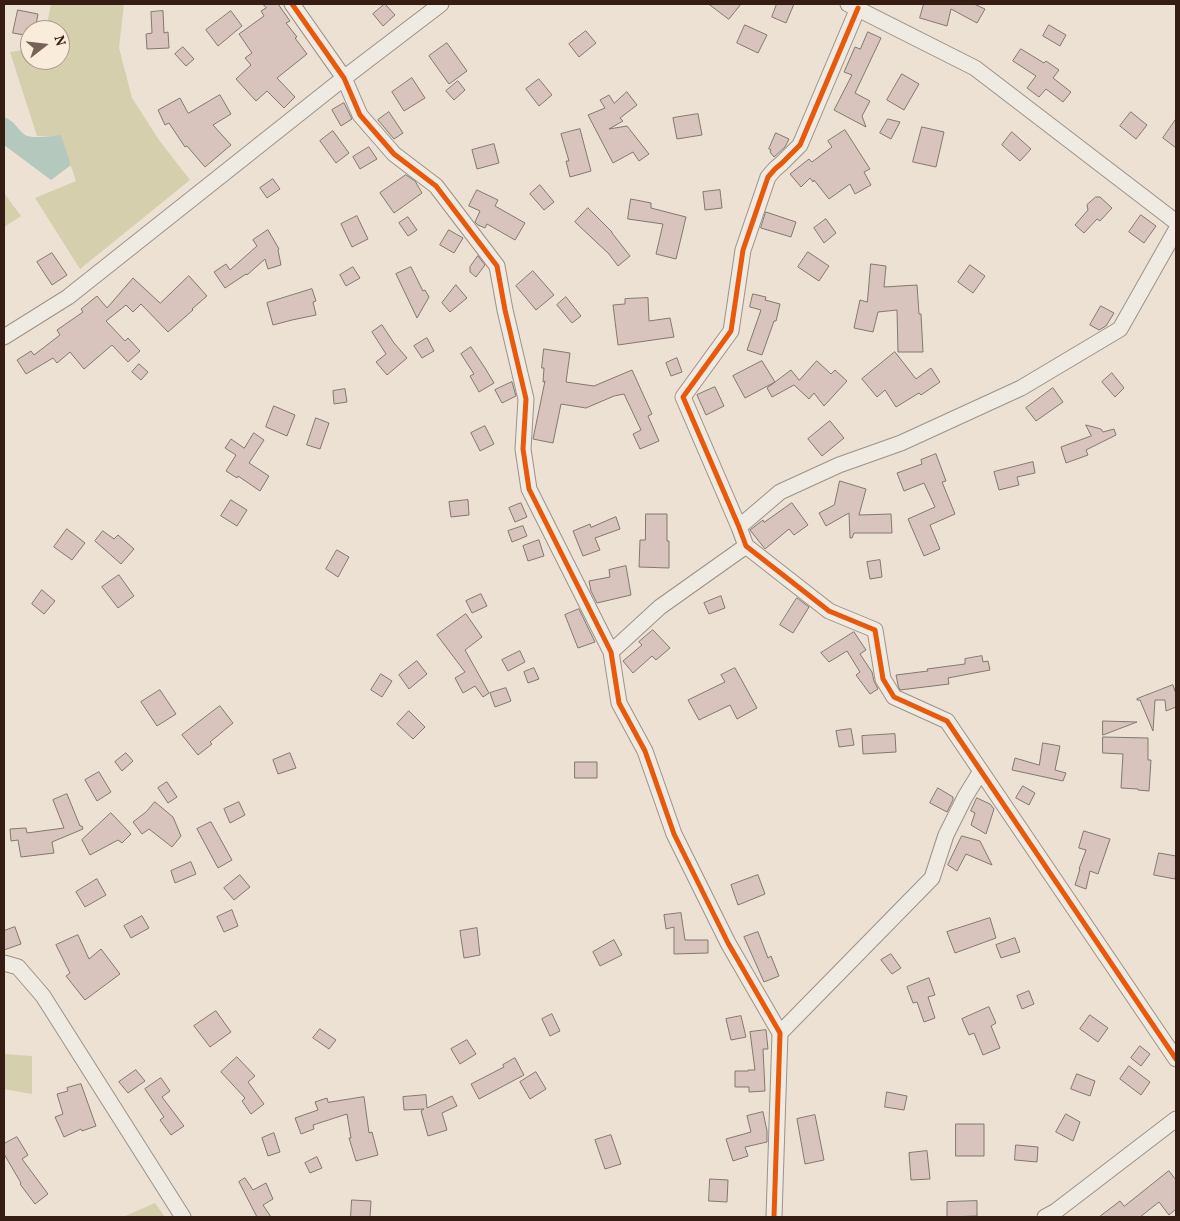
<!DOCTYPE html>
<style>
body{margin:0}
#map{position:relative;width:1180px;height:1221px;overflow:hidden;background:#ece1d2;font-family:Vollkorn,serif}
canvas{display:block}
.frame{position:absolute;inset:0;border:5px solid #361d13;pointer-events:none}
.north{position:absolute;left:20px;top:20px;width:50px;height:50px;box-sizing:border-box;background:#f9ecdb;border:1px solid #ab998b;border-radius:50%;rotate:74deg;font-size:14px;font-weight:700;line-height:20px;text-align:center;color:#361d13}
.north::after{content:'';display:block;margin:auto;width:18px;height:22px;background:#766256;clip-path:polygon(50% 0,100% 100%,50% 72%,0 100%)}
</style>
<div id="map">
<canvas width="1180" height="1221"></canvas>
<div class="frame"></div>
<div class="north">N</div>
</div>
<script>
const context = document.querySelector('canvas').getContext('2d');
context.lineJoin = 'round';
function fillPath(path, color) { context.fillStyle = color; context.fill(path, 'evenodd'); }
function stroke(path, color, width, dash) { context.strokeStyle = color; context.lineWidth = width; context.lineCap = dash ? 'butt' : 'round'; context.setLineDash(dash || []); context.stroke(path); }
fillPath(new Path2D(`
 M51 4H124L119 48 132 98 159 140 190 180 80 269 35 198 76 181 61 136H37L10 52 30 49V60H60V30H46Z
 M4 193 21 216 4 227Z
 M4 1054 32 1056V1094L4 1089Z
 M155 1203 165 1217H123Z`), '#d5cfae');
fillPath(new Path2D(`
 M4 117C15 121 17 129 25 135 32 139 53 136 61 135L71 165 51 180 4 145Z`), '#b5c8bd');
const building = new Path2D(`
 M263 4H278L290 21 286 23 297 37 295 38 307 54 277 78 295 97 284 108 267 91 256 101 236 79 251 65 245 58 252 53 239 34 264 16 261 11 266 8Z
 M385 4 395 15 383 26 373 14Z
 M709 4H741L729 19Z
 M777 4H794L786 23 772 17Z
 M924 4H974L985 9 977 23 951 9 947 26 920 18Z
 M18 10 38 14 35 30H30V36L13 33Z
 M163 11 164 33 168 32 169 48 147 49 146 34 152 33 151 12Z
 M231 11 242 26 218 46 206 30Z
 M745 25 767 35 758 53 737 43Z
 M1049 25 1066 35 1060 46 1043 36Z
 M586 31 596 43 579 57 569 44Z
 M868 32 881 38 855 93 870 101 862 116 866 127 834 110 852 75 844 72 855 47 860 49Z
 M447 43 467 71 449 84 429 56Z
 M183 47 194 59 186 66 175 54Z
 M1021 49 1044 63 1046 61 1059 70 1053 78 1071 92 1063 102 1046 89 1039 97 1027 88 1036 76 1013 61Z
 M902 74 919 84 904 110 887 100Z
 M412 78 425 98 404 111 392 92Z
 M539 79 552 95 539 106 526 89Z
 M458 81 465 90 454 100 446 91Z
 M627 92 637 105 620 118 623 121 609 129 627 126 649 154 639 161 633 152 613 163 588 115 605 108 600 100 609 95 614 103Z
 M220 95 231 114 213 125 231 145 205 167 187 146 185 147 169 123 165 125 158 110 180 98 188 113Z
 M344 103 352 119 341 126 332 110Z
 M389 112 403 133 394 139 378 120Z
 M1131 112 1147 125 1136 139 1120 126Z
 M698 114 702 135 677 139 673 118Z
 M888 119 900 122 891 139 880 133Z
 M1176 119V148L1163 138Z
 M922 127 944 132 936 167 913 162Z
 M580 129 591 171 570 177 566 161H569L561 134Z
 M845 130 870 169 864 172 871 185 855 194 850 184 829 199 814 180 813 182 810 178 801 187 790 174 809 159 812 162 832 147 828 141Z
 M333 131 349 153 336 163 320 141Z
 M1012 132 1031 149 1020 161 1002 145Z
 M776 133 789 139 785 147 774 157 770 152 771 150 769 149Z
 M494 144 499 163 477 169 472 150Z
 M369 147 377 159 360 169 353 157Z
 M406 175 415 181 422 193 394 213 380 193Z
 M273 179 280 189 267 198 260 188Z
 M540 185 554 202 544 210 530 194Z
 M477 190 498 200 495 206 525 223 515 240 487 224 485 228 478 225 475 222 480 211 469 206Z
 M720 190 722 208 705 210 703 192Z
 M1096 197H1100L1112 208 1100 221 1097 219 1084 233 1075 225 1088 210 1087 205Z
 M631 199 651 203V208L686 217 676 259 656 254 663 224 628 219Z
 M588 208 612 232V233L630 256 618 266 609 254 575 222Z
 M766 212 796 222 791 237 761 228Z
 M1141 215 1156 226 1144 243 1129 232Z
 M357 216 368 239 352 247 341 224Z
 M408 217 417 230 408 236 399 223Z
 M826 219 836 233 824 243 814 228Z
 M268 230 279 249 278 250 281 265 268 269 265 259 247 275 246 274 225 288 214 272 226 264 230 270 257 246 253 240Z
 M449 230 463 238 454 253 440 245Z
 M808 252 829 266 819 281 798 267Z
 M52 253 67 275 52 285 37 262Z
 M478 256 485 265 476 277 470 272V267Z
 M871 264 886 266 884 287 917 285 919 314H921L923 352H898L897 310 878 312 873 332 854 328 860 300 867 302Z
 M970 265 985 276 973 293 958 282Z
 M353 267 360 278 346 286 340 275Z
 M411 267 423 291 425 290 429 297 417 318 396 274Z
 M533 271 554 295 536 310 516 286Z
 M189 276 207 296 192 309 193 310 168 332 141 304 133 312 126 305 106 321 125 341 128 338 140 351 128 362 112 345 84 369 70 352 57 363 53 358 26 374 17 360 31 351 34 355 60 335 57 330 83 312 81 309 97 296 107 308 133 278 160 303Z
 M456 285 467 298 450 312 442 303Z
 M312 289 316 301 313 302 316 315 292 320 273 325 267 303Z
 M753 294 766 297 765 300 780 304 776 321H774L762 355 747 350 761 310 750 307Z
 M566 297 581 316 572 323 557 305Z
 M648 298 649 321 670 318 674 337 618 345 613 305 625 304V299Z
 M1101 306 1114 313 1106 326 1099 330 1090 325Z
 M382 325 394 343 407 358 387 375 376 362 386 354 372 332Z
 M427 338 434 351 422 358 414 346Z
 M471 347 485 368 494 383 479 392 470 376 474 374 461 354Z
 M544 349 570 353 566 382 594 386 632 370 652 414 648 416 659 441 640 449 633 434 641 430 624 394 614 396 586 408 561 404 553 443 533 439 545 381 543 382 544 368H542Z
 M895 352 916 379 931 368 940 382 921 395 919 393 896 407 885 390 877 397 862 379Z
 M677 358 682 372 671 376 666 363Z
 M762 361 775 382 745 398 733 376Z
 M817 361 831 374 835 370 847 381 824 406 814 393 809 399 794 385 772 397 767 388 791 370 799 380Z
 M139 364 148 372 141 380 132 372Z
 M1112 373 1124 388 1115 397 1102 382Z
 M512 382 516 396 502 403 495 390Z
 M715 387 724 406 706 415 697 395Z
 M1053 388 1063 402 1036 421 1026 408Z
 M345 389 347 402 334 404 333 391Z
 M274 406 295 415 287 436 266 427Z
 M316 418 329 423 320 449 307 445Z
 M830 421 844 438 822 456 808 439Z
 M1086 425 1101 429 1103 432 1114 429 1116 435 1086 450 1088 455 1066 463 1061 447 1091 436Z
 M485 426 494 444 480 451 471 433Z
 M254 433 264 440 249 463 269 476 260 491 238 476 237 478 226 471 236 455 225 448 231 439 244 448Z
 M936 454 946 481 942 482 955 514 930 525 940 549 924 556 908 519 935 507 924 483 904 491 897 473 922 464 921 460Z
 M1033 462 1035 473 1017 477 1019 485 999 490 994 472Z
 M840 481 866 489 859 515 891 514 892 533H854L852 538H850L849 513 826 526 819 513 834 505Z
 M231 500 247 510 237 526 221 516Z
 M468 500 469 515 451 517 449 502Z
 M521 503 527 517 515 522 509 508Z
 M792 503 808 525 794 535 789 529 765 549 750 530 763 520 764 522Z
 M646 514H667V541H669V568L639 567 640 540H645Z
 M616 517 620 529 595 538 600 550 583 556 573 531 590 524 591 527Z
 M523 526 527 536 512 542 508 531Z
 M67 529 85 543 72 560 54 547Z
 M103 531 114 539 118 535 134 549 121 564 95 541Z
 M539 540 544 556 528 561 523 546Z
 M337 550 349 557 338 577 326 569Z
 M880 560 882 577 870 579 867 562Z
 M626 566 631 595 597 603 591 591 589 581 610 577 609 570Z
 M119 575 134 596 118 608 102 587Z
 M42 590 55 601 44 614 32 604Z
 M481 594 487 606 472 613 466 601Z
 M721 596 725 608 709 614 704 603Z
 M797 598 809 607 793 633 780 625Z
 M579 609 595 642 578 648 565 615Z
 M466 614 482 637 465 650 489 693 483 697 475 686 463 693 455 678 465 672 437 635Z
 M653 630 670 648 656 660 652 656 633 673 623 661 642 645 639 642Z
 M854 632 866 650 860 654 872 672 874 681 878 689 870 694 856 675 860 672 847 651 829 662 821 653Z
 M520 651 525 662 508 671 502 660Z
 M982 656 983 662 988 661 990 670 948 678 949 684 900 690 898 685 896 675 928 671 927 669 965 664V659Z
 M417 661 427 674 409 689 399 675Z
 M534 668 539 679 528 683 524 672Z
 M735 668 757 708 737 719 730 705 699 720 688 700 725 682 721 675Z
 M381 674 392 681 382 697 371 690Z
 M1173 685 1176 694V707L1166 711 1165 700H1155L1153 731 1140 700H1137V699Z
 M506 688 511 701 495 707 490 693Z
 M160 690 176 714 157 726 141 702Z
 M220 706 233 723 210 742 212 744 198 755 182 735Z
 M409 711 425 727 413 739 397 724Z
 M1103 721 1137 722 1103 735Z
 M851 729 854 745 839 747 836 731Z
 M895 734 896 752 863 754 862 736Z
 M1103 737 1148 738V760H1151L1149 791 1138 790V789L1121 788 1123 754 1103 753Z
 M1043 743 1060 746 1055 770 1066 773 1063 781 1012 770 1015 758 1039 765Z
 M126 753 133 761 122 771 115 762Z
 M290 753 296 768 278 774 273 760Z
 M575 762H597V778H575Z
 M99 772 111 792 97 801 85 780Z
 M167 782 177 797 168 803 158 788Z
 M1023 786 1035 793 1029 805 1016 798Z
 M938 788 953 797V800L947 812 930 803Z
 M67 794 80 826H82L83 829 52 842 54 853 21 857 18 840 11 841 10 829 26 828 27 833 64 828 53 800Z
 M977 798 990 804 994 809 986 834 971 825 975 813 971 811Z
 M155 802 173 817 181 836 172 847 149 829 142 834 133 822 146 812Z
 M239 802 245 815 230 823 224 809Z
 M111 813 131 834 122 843 118 840 90 855 82 840Z
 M211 822 232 860 218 868 197 829Z
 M1084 831 1110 839 1098 874 1090 871 1086 889 1075 885 1080 869H1079L1086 850 1079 848Z
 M962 836 980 841 992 865 966 854 957 871 948 865Z
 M1159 853 1176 856V873L1175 879 1154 875Z
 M191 862 196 874 175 883 171 871Z
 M240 875 250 887 234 900 224 888Z
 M758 875 765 894 738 905 731 885Z
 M97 879 106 895 85 907 76 892Z
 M232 910 238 926 224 932 217 917Z
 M681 913 685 940H708V953L674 954V927L666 929 664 915Z
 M142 916 149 928 131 938 124 926Z
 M990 918 996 938 955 953 947 932Z
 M15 927 21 944 4 950V931Z
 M477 928 480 955 464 958 460 931Z
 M758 932 768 958 771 956 779 976 764 982 744 937Z
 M78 935 89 959 101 949 120 974 85 1000 66 976 70 973 56 945Z
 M1015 938 1020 952 1001 958 996 945Z
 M614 940 622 955 600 966 593 952Z
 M891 954 901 968 892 974 881 960Z
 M929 978 935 995 928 997 935 1018 924 1022 917 1002 913 1003 907 987Z
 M1029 991 1034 1004 1022 1009 1017 996Z
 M989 1007 996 1023 991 1026 1000 1048 983 1055 974 1033 969 1035 962 1019Z
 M216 1011 231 1032 210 1047 194 1026Z
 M552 1014 560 1031 550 1036 542 1019Z
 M1090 1015 1108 1028 1098 1042 1080 1029Z
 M741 1016 746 1037 731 1040 726 1019Z
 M320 1029 336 1040 329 1049 313 1038Z
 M766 1030 768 1049H763L765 1091 749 1092V1087H735V1071H748V1070H755L750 1032Z
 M467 1040 476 1054 460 1064 451 1049Z
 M1140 1046 1150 1054 1141 1066 1131 1058Z
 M237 1057 255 1076 248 1082 264 1104 251 1114 242 1101 245 1098 221 1072Z
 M515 1058 524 1075 479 1099 471 1084 504 1067 503 1065Z
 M1129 1066 1150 1082 1141 1095 1120 1079Z
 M136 1070 145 1081 128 1093 119 1082Z
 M536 1072 546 1089 530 1099 520 1082Z
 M1077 1074 1095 1081 1090 1096 1071 1089Z
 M161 1078 170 1091 162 1097 184 1126 171 1135 160 1120 164 1117 145 1089Z
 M81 1084 96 1126 82 1131 81 1129 64 1137 55 1117 63 1114 57 1094 68 1091 67 1088Z
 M887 1092 907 1096 904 1110 885 1107Z
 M426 1095 427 1108 452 1096 457 1106 442 1113 447 1130 428 1136 421 1111 424 1109 404 1110 403 1097Z
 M364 1097 369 1133 372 1132 378 1155 356 1161 349 1138H351L347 1114 313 1125 314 1129 301 1134 295 1118 318 1110 315 1102 327 1098 328 1102Z
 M763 1112 767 1131V1142L745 1147 748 1156 733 1161 726 1139 751 1132 747 1116Z
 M1066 1114 1080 1122 1073 1141 1056 1132Z
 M815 1115 824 1160 805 1164 797 1119Z
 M956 1124H984V1156H956Z
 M274 1133 280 1152 268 1156 262 1138Z
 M611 1135 621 1164 605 1169 595 1140Z
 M17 1137 28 1155 22 1159 48 1194 35 1204 20 1184 21 1183 4 1154V1144Z
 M1016 1145 1038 1147 1037 1162 1015 1160Z
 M927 1151 930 1179 911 1180 909 1153Z
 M317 1157 322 1168 310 1173 305 1163Z
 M1169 1171 1176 1180V1209L1169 1215 1159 1202 1140 1217H1099L1120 1201 1124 1206Z
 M245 1178 253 1190 266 1183 273 1199 263 1205 271 1217H257L239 1182Z
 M710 1179 728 1180 727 1202 709 1201Z
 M352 1200 371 1201 370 1217H351Z
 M977 1201V1216L947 1217V1202Z`);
fillPath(building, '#d8c4bc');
stroke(building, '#82786f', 1);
const minor = new Path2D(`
 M292 4 344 78 360 115 394 154 436 186 497 266 505 310 526 399 523 449 529 489 611 652 619 703 645 751 674 834 728 943 780 1033 774 1217
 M848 4 975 68 1176 222
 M858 8 800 145 782 163 775 169 768 177 743 250 731 331 683 397 739 527 746 546 829 611 875 630 883 679 894 697 947 721 1176 1059
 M4 337 68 297 344 78 441 4
 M739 527 780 492 839 465 901 443 1021 388 1120 329 1176 230
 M611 652 660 607 746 546
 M4 963 18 967 43 996 183 1217
 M780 1033 932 878 946 835 965 797 981 771
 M1045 1217 1056 1211 1176 1119`);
stroke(minor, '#9c9288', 17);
stroke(minor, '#efeae2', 15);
stroke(new Path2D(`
 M292 4 344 78 360 115 394 154 436 186 497 266 505 310 526 399 523 449 529 489 611 652 619 703 645 751 674 834 728 943 780 1033 774 1217
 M858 8 800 145 782 163 775 169 768 177 743 250 731 331 683 397 739 527 746 546 829 611 875 630 883 679 894 697 947 721 1176 1059`), '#e8590c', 5);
</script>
